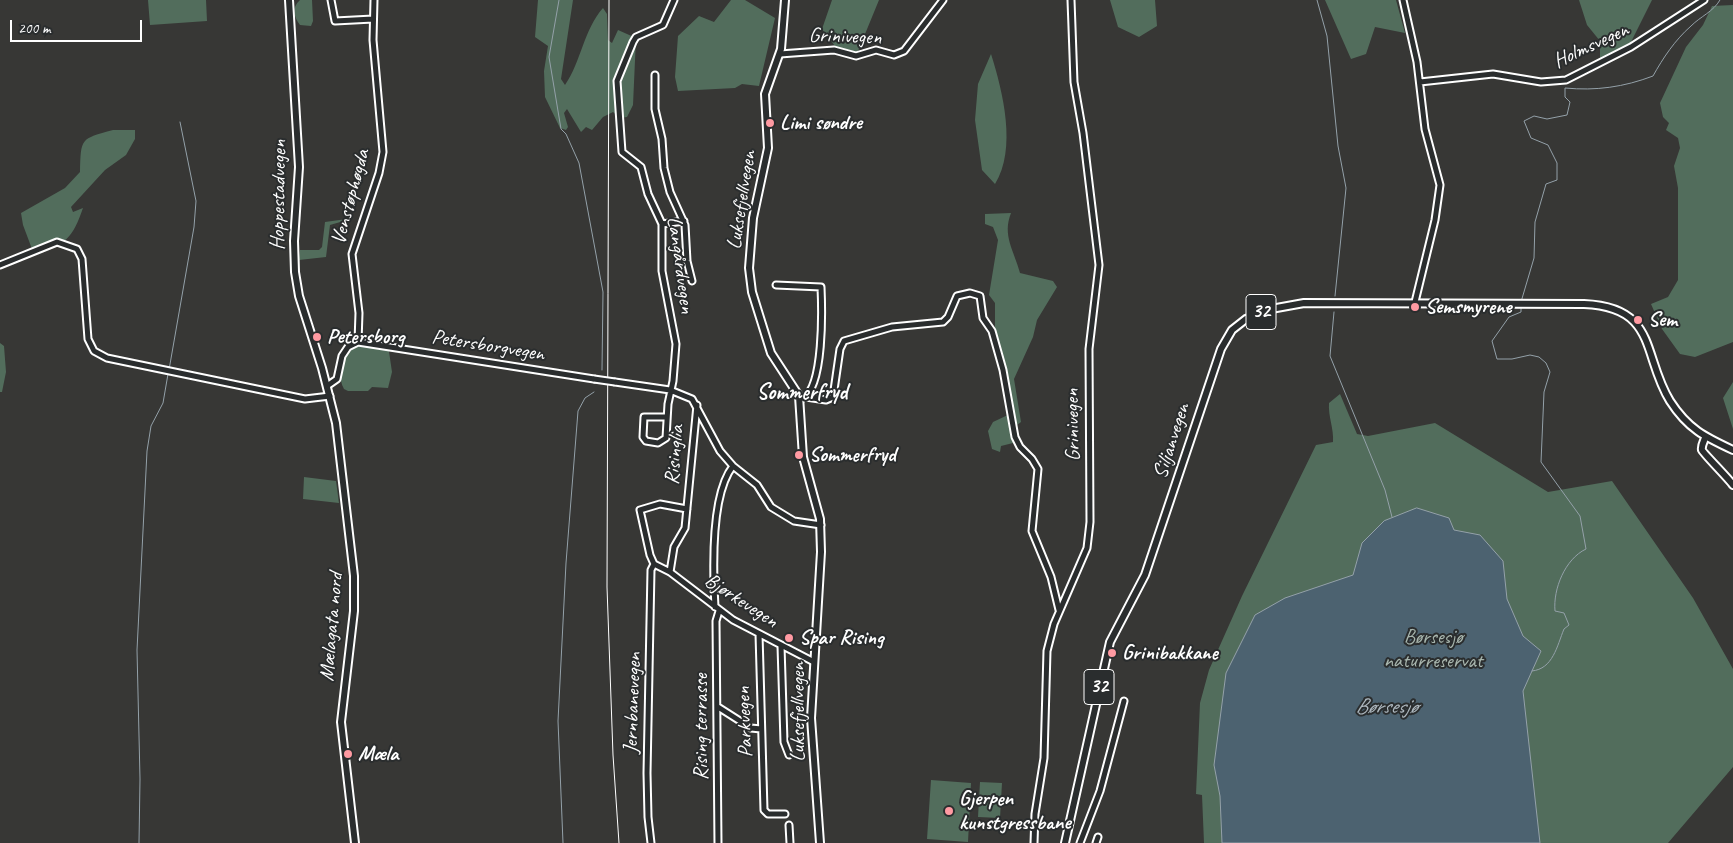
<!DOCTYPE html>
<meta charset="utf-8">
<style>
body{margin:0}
#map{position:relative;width:1733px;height:843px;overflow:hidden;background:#373735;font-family:Caveat,sans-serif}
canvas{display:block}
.scale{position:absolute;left:10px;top:20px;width:132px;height:22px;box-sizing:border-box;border:2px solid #fff;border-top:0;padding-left:6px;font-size:15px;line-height:18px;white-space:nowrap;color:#fff;-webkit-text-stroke:4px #2a2d2e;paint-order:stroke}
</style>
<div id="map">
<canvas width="1733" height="843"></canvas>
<div class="scale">200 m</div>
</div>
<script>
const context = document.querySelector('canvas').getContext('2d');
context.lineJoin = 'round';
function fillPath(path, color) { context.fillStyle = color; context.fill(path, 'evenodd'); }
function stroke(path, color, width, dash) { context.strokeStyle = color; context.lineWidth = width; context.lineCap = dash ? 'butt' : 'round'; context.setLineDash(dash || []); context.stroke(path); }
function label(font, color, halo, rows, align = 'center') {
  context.font = font + ' Caveat,sans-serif'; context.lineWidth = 4; context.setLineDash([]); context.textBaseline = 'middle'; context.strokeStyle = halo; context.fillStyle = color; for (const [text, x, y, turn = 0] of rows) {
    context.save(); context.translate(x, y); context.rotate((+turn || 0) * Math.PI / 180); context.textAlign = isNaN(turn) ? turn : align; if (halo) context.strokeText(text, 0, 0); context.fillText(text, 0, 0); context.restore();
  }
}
fillPath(new Path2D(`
 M148 0H206L207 21 150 25Z
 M300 0H312L313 21 311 26 300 25C294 17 291 8 300 0Z
 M538 0H573L561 79 565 85C581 62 584 29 603 8L607 14 608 40 612 43 618 30 636 38 633 105 627 117 620 118 613 112 603 117 592 130 586 127 581 132 567 109 564 113 568 127 566 130 560 128 545 97 544 71 548 46 535 37Z
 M731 0H745L775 18 759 86 742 84 735 88 678 91 675 77 678 36 699 16 714 22Z
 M832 0H879L856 56 838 50 822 29Z
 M1110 0H1155L1157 26 1139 37 1118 27Z
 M1325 0H1396L1405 33 1375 27 1366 54 1351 59Z
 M1579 0H1652L1630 44 1632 51 1610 61 1600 59V41L1587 25Z
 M1733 5V342L1695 357 1680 354 1662 329 1651 304 1668 297 1678 280V188L1674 166 1680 148 1678 138 1666 130 1669 123 1663 117 1660 103 1686 47 1703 25 1712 6Z
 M991 54C1003 92 1017 149 995 184L982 170 975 120 978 84Z
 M113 130H135V139L126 155 105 170 71 207 73 212 83 208C73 237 64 250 32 249L23 225 21 213 65 188 80 172C81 138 80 139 113 130Z
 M1011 213C1002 236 1014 250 1020 273L1053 281 1057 287 1037 320 1033 337 1014 379 1021 422 1014 427 1017 442 1001 446 1000 452 992 449 988 431 993 422 1010 414 995 341V303L989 295 998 240 993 227 985 224V214Z
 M354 218 330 225 326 257 299 260 300 250H319L322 247 325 222Z
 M366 334 388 345 392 372 388 388 372 387 368 391H348L344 389C333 367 350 347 366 334Z
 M0 343 4 346 6 372 2 392H0Z
 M1733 382V429L1723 398Z
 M1340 394 1357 434 1368 436 1435 423 1548 492 1612 481 1693 598 1733 669V767L1668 843H1204L1202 795 1196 794 1200 703 1209 670 1242 596 1316 445 1333 442C1334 428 1328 417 1329 403Z
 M304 477 336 481 339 503 303 499Z
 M931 780 971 783 968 842 927 839Z
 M980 782 1002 783 1000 818 978 817Z`), '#526d5c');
const water = new Path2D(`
 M1417 508 1449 518 1454 530 1480 535 1503 561 1507 599 1523 636 1541 651 1523 691 1540 843H1222L1220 796 1214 765 1226 673 1255 615 1285 598 1353 575 1362 543 1384 521Z`);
fillPath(water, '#4c6270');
stroke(water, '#94a1a9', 1);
stroke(new Path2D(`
 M559 0 549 57 561 129 566 134 579 163 603 292 602 370
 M1317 0 1327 36 1338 146 1346 188 1335 296
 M1521 302 1534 258 1535 222 1546 184 1557 180V163L1548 145 1531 138 1524 121 1534 116 1547 119 1567 115 1570 102 1565 97V88C1596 91 1624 87 1653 76 1663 58 1675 40 1691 26 1701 16 1713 12 1720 0
 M1521 306V312L1509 317 1492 341 1497 359H1512L1530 355 1539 357 1546 363 1550 372 1544 392 1541 462 1580 516 1586 549C1565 559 1553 589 1555 611L1564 613 1569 625 1564 629C1557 646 1553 669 1532 671
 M1334 312 1330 356 1385 490 1392 517
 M169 370 194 227 196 201 180 122
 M139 843 140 779 137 650 147 451 151 426 163 403 168 374
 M563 843 558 721 566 563 578 411 585 398 594 392`), '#94a1a9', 1);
const minor = new Path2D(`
 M331 0 335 21 373 19
 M1403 0 1417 62 1425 129 1440 185 1435 220 1415 302
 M780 54 834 50 856 56 876 50 894 55 904 51 943 0
 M655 75V109L662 139 664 168 670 192 685 225 687 261 692 281
 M1420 82 1493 74 1541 82 1566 80 1631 47 1704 0
 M662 224 684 221
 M0 265 57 242 77 249 82 259 88 339 94 351 107 358 305 399 330 396
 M776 285 821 287C822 309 824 387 803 398
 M358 342 359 313 352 254 379 173 383 152 373 40 374 0
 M615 382 670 390 692 399 720 451 733 466 757 485 771 507 794 521 821 525
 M327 386 337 379 342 356 348 347 358 342 594 379
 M806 397 826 400 833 397 840 349 844 341 892 327 943 322 948 317 957 296 970 293 980 296 983 318 992 331 1003 370 1015 437 1020 447 1032 459 1038 469 1032 531 1051 577 1059 610
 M667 417H644L643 437 646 441 658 443 666 438 668 404 673 381 676 344 662 271V224L648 194 641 167 622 152 617 81 633 42 636 37 663 25 674 0
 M654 564 670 572 733 620 814 662
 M654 564 650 555 640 510 660 504 687 509
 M670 572 674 547 685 528 697 405
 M715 607C713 571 710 495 733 466
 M759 634 764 810 768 814H785
 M781 646 784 742 789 755
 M718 707 751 728 761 729
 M789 825 790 843
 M651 843 648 817 647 773 651 570 654 564
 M718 843 716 621 719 611
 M1034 843 1035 814 1044 758 1047 651 1054 624 1087 548 1090 522 1089 349 1099 265 1083 133 1074 82 1071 0
 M1080 843 1100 791 1124 701
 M1096 843 1098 837`);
const major = new Path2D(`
 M289 0 299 167 294 241 295 272 299 296 322 368 336 423 354 576V611L341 722 355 843
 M785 0 781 49 765 94 768 148 753 218 749 268 752 292 771 353 799 396 803 457 820 519 821 552 811 718 820 843
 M1705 438C1704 441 1701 446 1702 450 1703 453 1728 478 1733 485
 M1065 843 1110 642 1145 575 1221 349 1232 330 1246 319 1271 309 1304 303 1584 304C1658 307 1642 356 1670 401 1688 429 1705 437 1733 450`);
stroke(minor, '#fff', 9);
stroke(major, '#fff', 10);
stroke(minor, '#2a2d2e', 5);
stroke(major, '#2a2d2e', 6);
stroke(new Path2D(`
 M609 0 607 587 613 755 619 843`), '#fff', 1);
const minorBridge = new Path2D(`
 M594 379 615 382`);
stroke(minorBridge, '#fff', 9, []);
stroke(minorBridge, '#2a2d2e', 5);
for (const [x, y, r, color] of [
 [770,123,5,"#ff9aa2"],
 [1415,307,5,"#ff9aa2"],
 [1638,320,5,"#ff9aa2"],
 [317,337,5,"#ff9aa2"],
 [799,455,5,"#ff9aa2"],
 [789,638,5,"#ff9aa2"],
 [1112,653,5,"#ff9aa2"],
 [348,754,5,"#ff9aa2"],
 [949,811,5,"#ff9aa2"]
]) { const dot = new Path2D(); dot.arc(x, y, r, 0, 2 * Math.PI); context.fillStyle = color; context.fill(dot); stroke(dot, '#2a2d2e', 2); }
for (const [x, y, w] of [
 [1261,312,30],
 [1099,687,30]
]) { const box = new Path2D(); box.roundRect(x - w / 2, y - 17.5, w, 35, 4); context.fillStyle = '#2a2d2e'; context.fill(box); stroke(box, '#fff', 1); }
label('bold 20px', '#fff', null, [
 ["32",1261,312],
 ["32",1099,687]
]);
label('21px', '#fff', '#2a2d2e', [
 ["Grinivegen",845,37,2],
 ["Holmsvegen",1591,46,-25],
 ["Hoppestadvegen",279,195,-89],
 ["Venstøphøgda",351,197,-75],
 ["Luksefjellvegen",742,200,-81],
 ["Langårdvegen",680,265,82],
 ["Petersborgvegen",488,346,9],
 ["Grinivegen",1073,425,-91],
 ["Siljanvegen",1172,441,-72],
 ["Risinglia",675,455,-85],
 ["Bjørkevegen",741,601,33],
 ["Mælagata nord",332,627,-85],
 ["Jernbanevegen",633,703,-88],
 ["Luksefjellvegen",798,712,-90],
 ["Parkvegen",745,722,-92],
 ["Rising terrasse",701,727,-90]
]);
label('bold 21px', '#fff', '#2a2d2e', [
 ["Limi søndre",780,123],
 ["Semsmyrene",1425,307],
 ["Sem",1648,320],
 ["Petersborg",327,337],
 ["Sommerfryd",809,455],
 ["Spar Rising",799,638],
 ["Grinibakkane",1122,653],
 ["Mæla",358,754],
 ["Gjerpen",959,799],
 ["kunstgressbane",959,823]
], 'left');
label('21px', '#a8b6ae', '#2a2d2e', [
 ["Børsesjø",1433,637],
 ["naturreservat",1433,661]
]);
label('bold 22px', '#fff', '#2a2d2e', [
 ["Sommerfryd",802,393]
]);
label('italic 22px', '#aeb8bf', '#2a2d2e', [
 ["Børsesjø",1386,707]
]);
</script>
